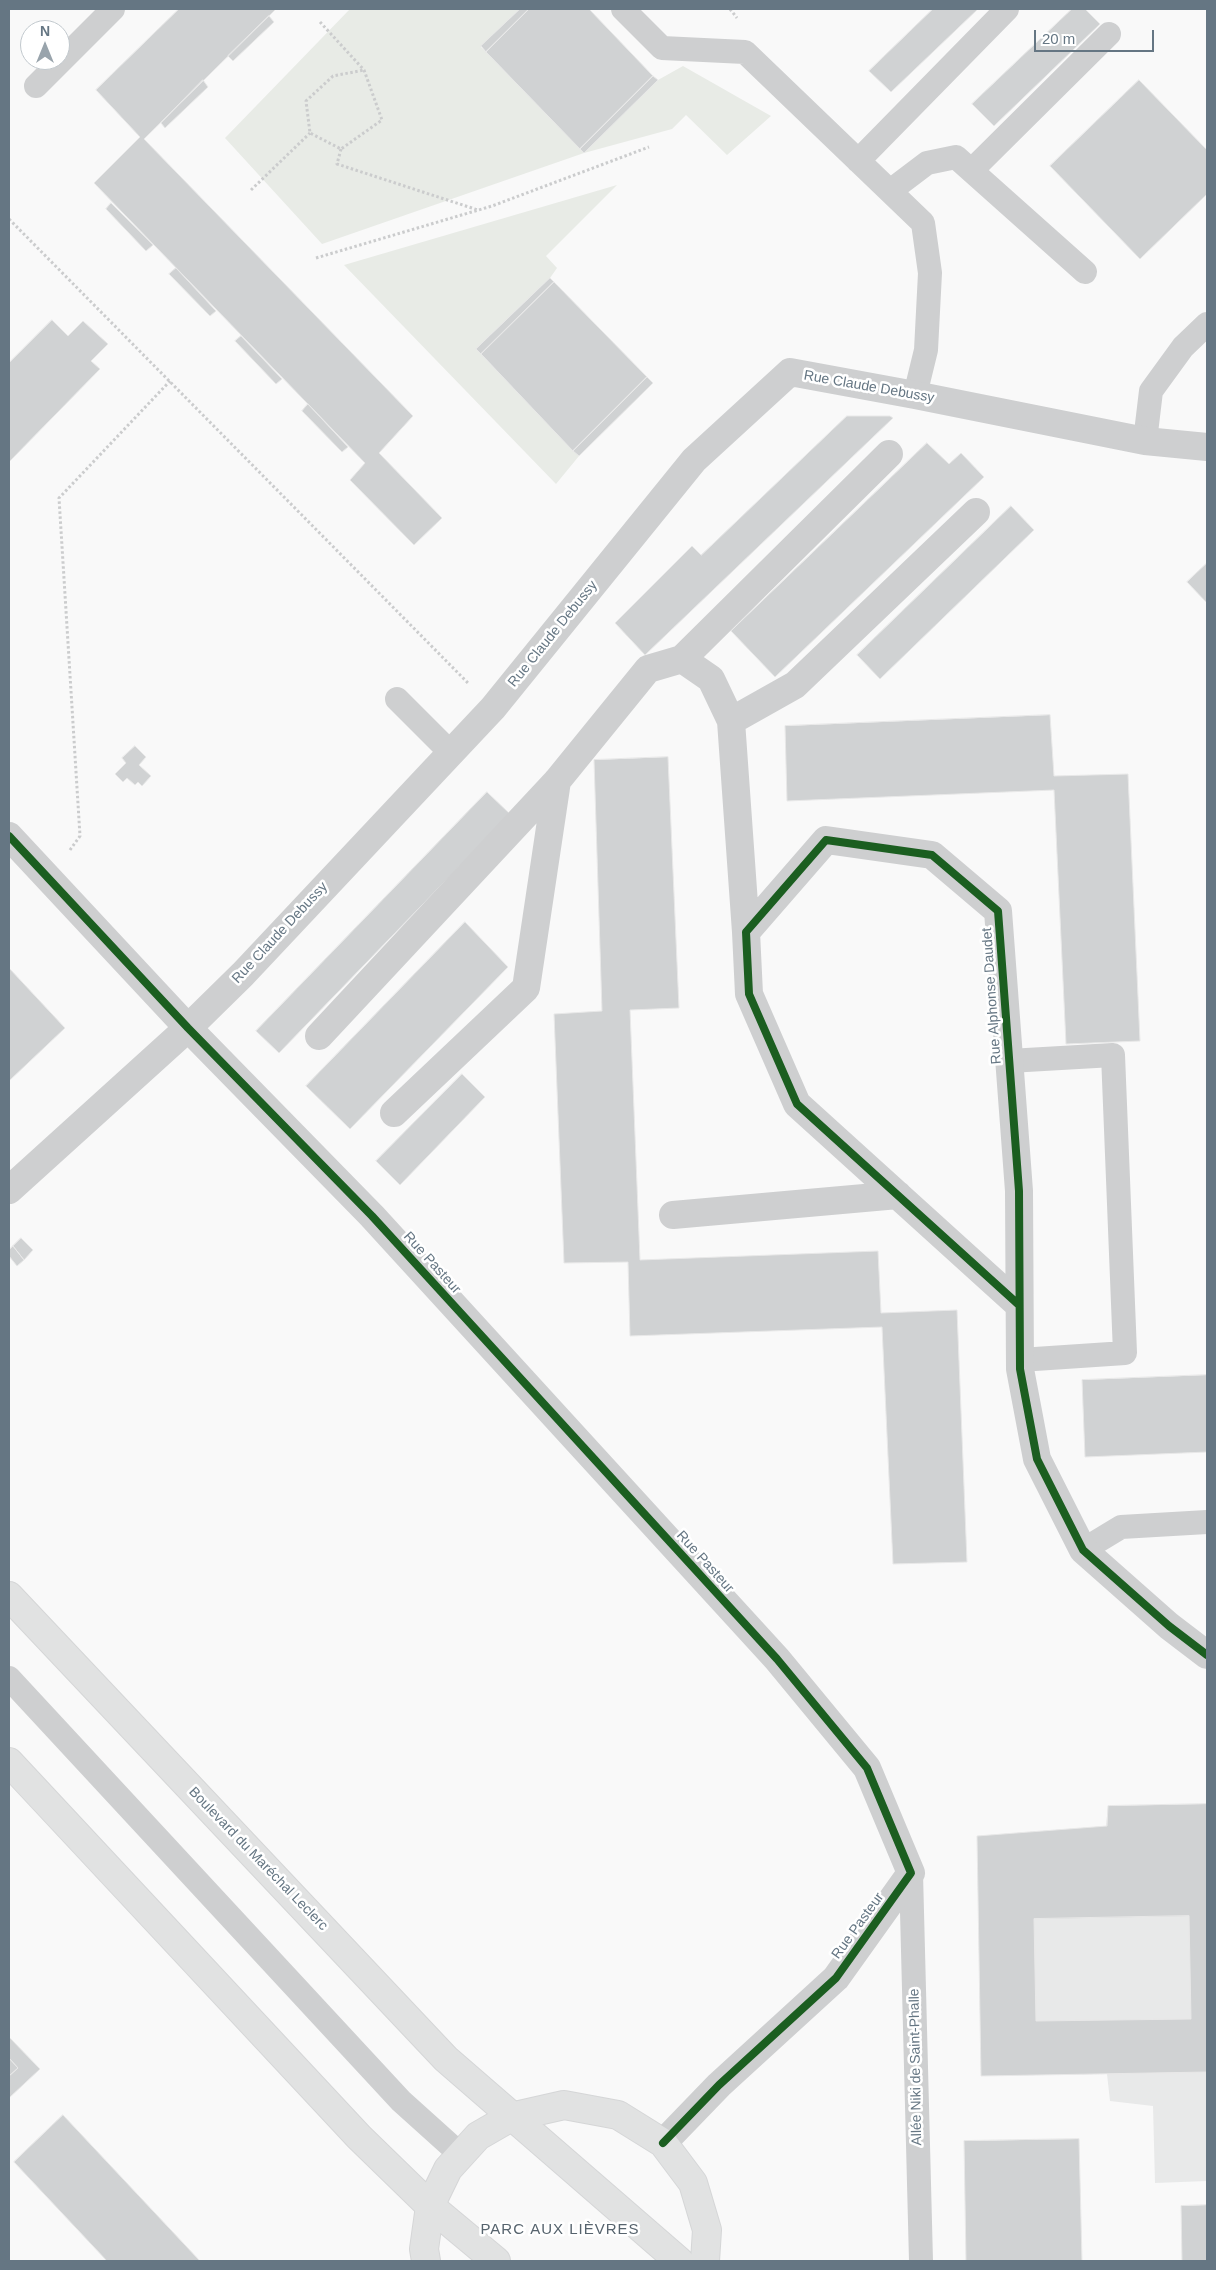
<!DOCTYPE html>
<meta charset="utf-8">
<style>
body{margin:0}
#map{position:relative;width:1216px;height:2270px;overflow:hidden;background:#f9f9f9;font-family:Helvetica,sans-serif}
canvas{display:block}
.frame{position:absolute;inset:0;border:10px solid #657683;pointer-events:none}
.north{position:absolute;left:20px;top:20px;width:50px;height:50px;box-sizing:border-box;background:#fff;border:1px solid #c1c8cd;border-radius:50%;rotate:0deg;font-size:14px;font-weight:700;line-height:20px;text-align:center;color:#657683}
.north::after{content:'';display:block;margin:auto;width:18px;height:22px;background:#99a4ac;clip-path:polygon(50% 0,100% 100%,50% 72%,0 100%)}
.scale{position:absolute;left:1034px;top:30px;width:120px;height:22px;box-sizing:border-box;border:2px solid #657683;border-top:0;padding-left:6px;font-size:15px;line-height:18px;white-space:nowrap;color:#657683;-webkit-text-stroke:4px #fff;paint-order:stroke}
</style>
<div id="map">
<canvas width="1216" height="2270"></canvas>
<div class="frame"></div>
<div class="north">N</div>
<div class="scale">20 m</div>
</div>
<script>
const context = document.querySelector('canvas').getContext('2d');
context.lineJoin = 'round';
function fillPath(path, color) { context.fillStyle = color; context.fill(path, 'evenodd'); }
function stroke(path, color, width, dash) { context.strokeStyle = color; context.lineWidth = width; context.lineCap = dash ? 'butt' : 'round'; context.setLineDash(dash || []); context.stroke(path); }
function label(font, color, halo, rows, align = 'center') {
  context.font = font + ' Helvetica,sans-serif'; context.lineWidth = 5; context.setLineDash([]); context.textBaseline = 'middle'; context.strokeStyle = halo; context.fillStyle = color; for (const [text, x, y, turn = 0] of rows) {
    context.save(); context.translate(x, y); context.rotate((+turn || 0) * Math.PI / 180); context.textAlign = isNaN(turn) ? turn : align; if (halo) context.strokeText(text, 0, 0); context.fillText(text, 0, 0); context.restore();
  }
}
fillPath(new Path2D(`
 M1207 1804V2181L1155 2183 1153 2106 1110 2101 1107 2074 981 2076 977 1836 1106 1826 1108 1806Z`), '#e8e9e9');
fillPath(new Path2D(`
 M350 9H520L481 47 584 152 658 80 683 66 771 116 727 155 686 115 672 129 584 153 322 244 225 138Z
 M617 185 546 256 557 268 550 278 476 349 579 456 556 484 344 265Z`), '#e8ebe6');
const building = new Path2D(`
 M179 9H276L144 139 413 416 379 453 442 518 414 545 350 480 365 463 94 183 140 137 96 90Z
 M520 9H529L486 52 481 46Z
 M529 9H589L653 76 580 149 486 52Z
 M933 9H978L891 92 869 71Z
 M1072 9H1085L1100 24 994 126 972 104Z
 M269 16 274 22 233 61 228 56Z
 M653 76 658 80 584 153 580 149Z
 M203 80 208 87 165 128 161 123Z
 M1139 80 1207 150V194L1140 259 1050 166Z
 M111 203 153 245 146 251 106 209Z
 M176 268 216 311 210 316 169 274Z
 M550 278 554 282 481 354 476 349Z
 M554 282 647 377 573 451 481 354Z
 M52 320 68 336 83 321 108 344 91 361 100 369 9 462V363Z
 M241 336 282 379 276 384 235 341Z
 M647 377 653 383 579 456 573 451Z
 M308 404 348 447 342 452 302 411Z
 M847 416H890L893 418 645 655 615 623 692 546 701 555Z
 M927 443 949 464 961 453 984 477 775 677 731 631Z
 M1011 506 1034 530 880 679 857 655Z
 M1207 563V603L1187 582Z
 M1050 715 1054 776 1128 774 1140 1041 1066 1044 1054 790 787 801 785 726Z
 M135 746 146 757 139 765 151 776 142 786 138 782 135 785 127 778 123 782 115 774 126 763 122 758Z
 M668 757 679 1008 630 1010 640 1260 878 1251 881 1313 957 1310 967 1562 893 1564 882 1327 630 1336 628 1262 564 1263 554 1014 602 1011 594 760Z
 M487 792 510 814 279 1053 256 1031Z
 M465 922 508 967 350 1129 306 1086Z
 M9 968 65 1028 9 1081Z
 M462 1074 485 1097 400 1185 376 1161Z
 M21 1238 33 1250 24 1260 13 1246Z
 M13 1246 24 1260 17 1266 9 1256V1250Z
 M1207 1375V1452L1085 1457 1082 1380Z
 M1207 1804V2072L981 2076 977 1836 1107 1826 1108 1806ZM1189 1916 1191 2019 1036 2021 1034 1919Z
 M9 2037 40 2069 9 2098V2076L18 2068 9 2058Z
 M9 2058 18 2068 9 2076Z
 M63 2115 200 2261H107L14 2162Z
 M1079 2139 1082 2261H966L964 2141Z
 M1207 2205V2261H1182L1181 2206Z`);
fillPath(building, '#d0d2d3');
stroke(building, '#e8e8e8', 1);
const secondary = new Path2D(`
 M9 1596 446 2059 679 2261
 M9 1762 359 2137 430 2206 496 2261
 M426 2261 424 2249 430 2206 448 2169 478 2136 511 2117 564 2105 618 2115 663 2143 693 2183 707 2230 705 2261`);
stroke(secondary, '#d5d6d7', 30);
stroke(new Path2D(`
 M730 9 737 18
 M320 22 364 70 382 120 341 149 310 133 306 101 333 76 364 70
 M341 149 337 164 478 210
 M251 190 310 133
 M9 219 468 683
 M316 258 492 206 649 147
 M70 850 80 836 59 498 170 381`), '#cbcccd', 3, [2.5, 2.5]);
stroke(new Path2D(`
 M623 9 662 48 745 52 923 223 930 273 926 350 915 395
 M36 86 113 9
 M858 161 1007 9
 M972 170 1109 34
 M890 191 927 163 956 157 1085 272
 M1145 441 1151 391 1183 347 1207 324
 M397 699 450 752
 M1009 1061 1113 1055 1125 1353 1020 1360
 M1083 1550 1121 1527 1207 1522
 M9 1678 401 2101 461 2155
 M911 1873 921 2261`), '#cecfd0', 24);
stroke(new Path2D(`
 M682 659 889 454
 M731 721 795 685 976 512
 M9 836 188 1028 372 1216 777 1659 867 1768 911 1873 836 1978 719 2085 663 2143
 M319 1036 557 781 648 669 682 659 711 679 731 721 746 932
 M394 1113 526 988 557 781
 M9 1190 188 1028 243 974 493 708 694 460 790 372 915 395 1145 441 1207 447
 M673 1215 898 1195
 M1019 1305 797 1104 749 994 746 932 826 840 932 855 998 911 1019 1191 1020 1369 1037 1459 1083 1550 1169 1626 1207 1655`), '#cecfd0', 28);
stroke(secondary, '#e1e2e2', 28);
stroke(new Path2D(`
 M9 836 188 1028 372 1216 777 1659 867 1768 911 1873 836 1978 719 2085 663 2143
 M1019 1305 797 1104 749 994 746 932 826 840 932 855 998 911 1019 1191 1020 1369 1037 1459 1083 1550 1169 1626 1207 1655`), '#1b5e20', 8);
label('14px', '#657683', '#fff', [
 ["Rue Claude Debussy",869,387,10],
 ["Rue Claude Debussy",553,634,-51],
 ["Rue Claude Debussy",280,933,-47],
 ["Rue Alphonse Daudet",992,996,-94],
 ["Rue Pasteur",432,1263,48],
 ["Rue Pasteur",705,1562,48],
 ["Boulevard du Maréchal Leclerc",258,1859,46],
 ["Rue Pasteur",858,1926,-54],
 ["Allée Niki de Saint-Phalle",916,2067,-91]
]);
context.letterSpacing = '1px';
label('15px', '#57646e', '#fff', [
 ["PARC AUX LIÈVRES",560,2230]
]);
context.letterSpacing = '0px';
</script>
